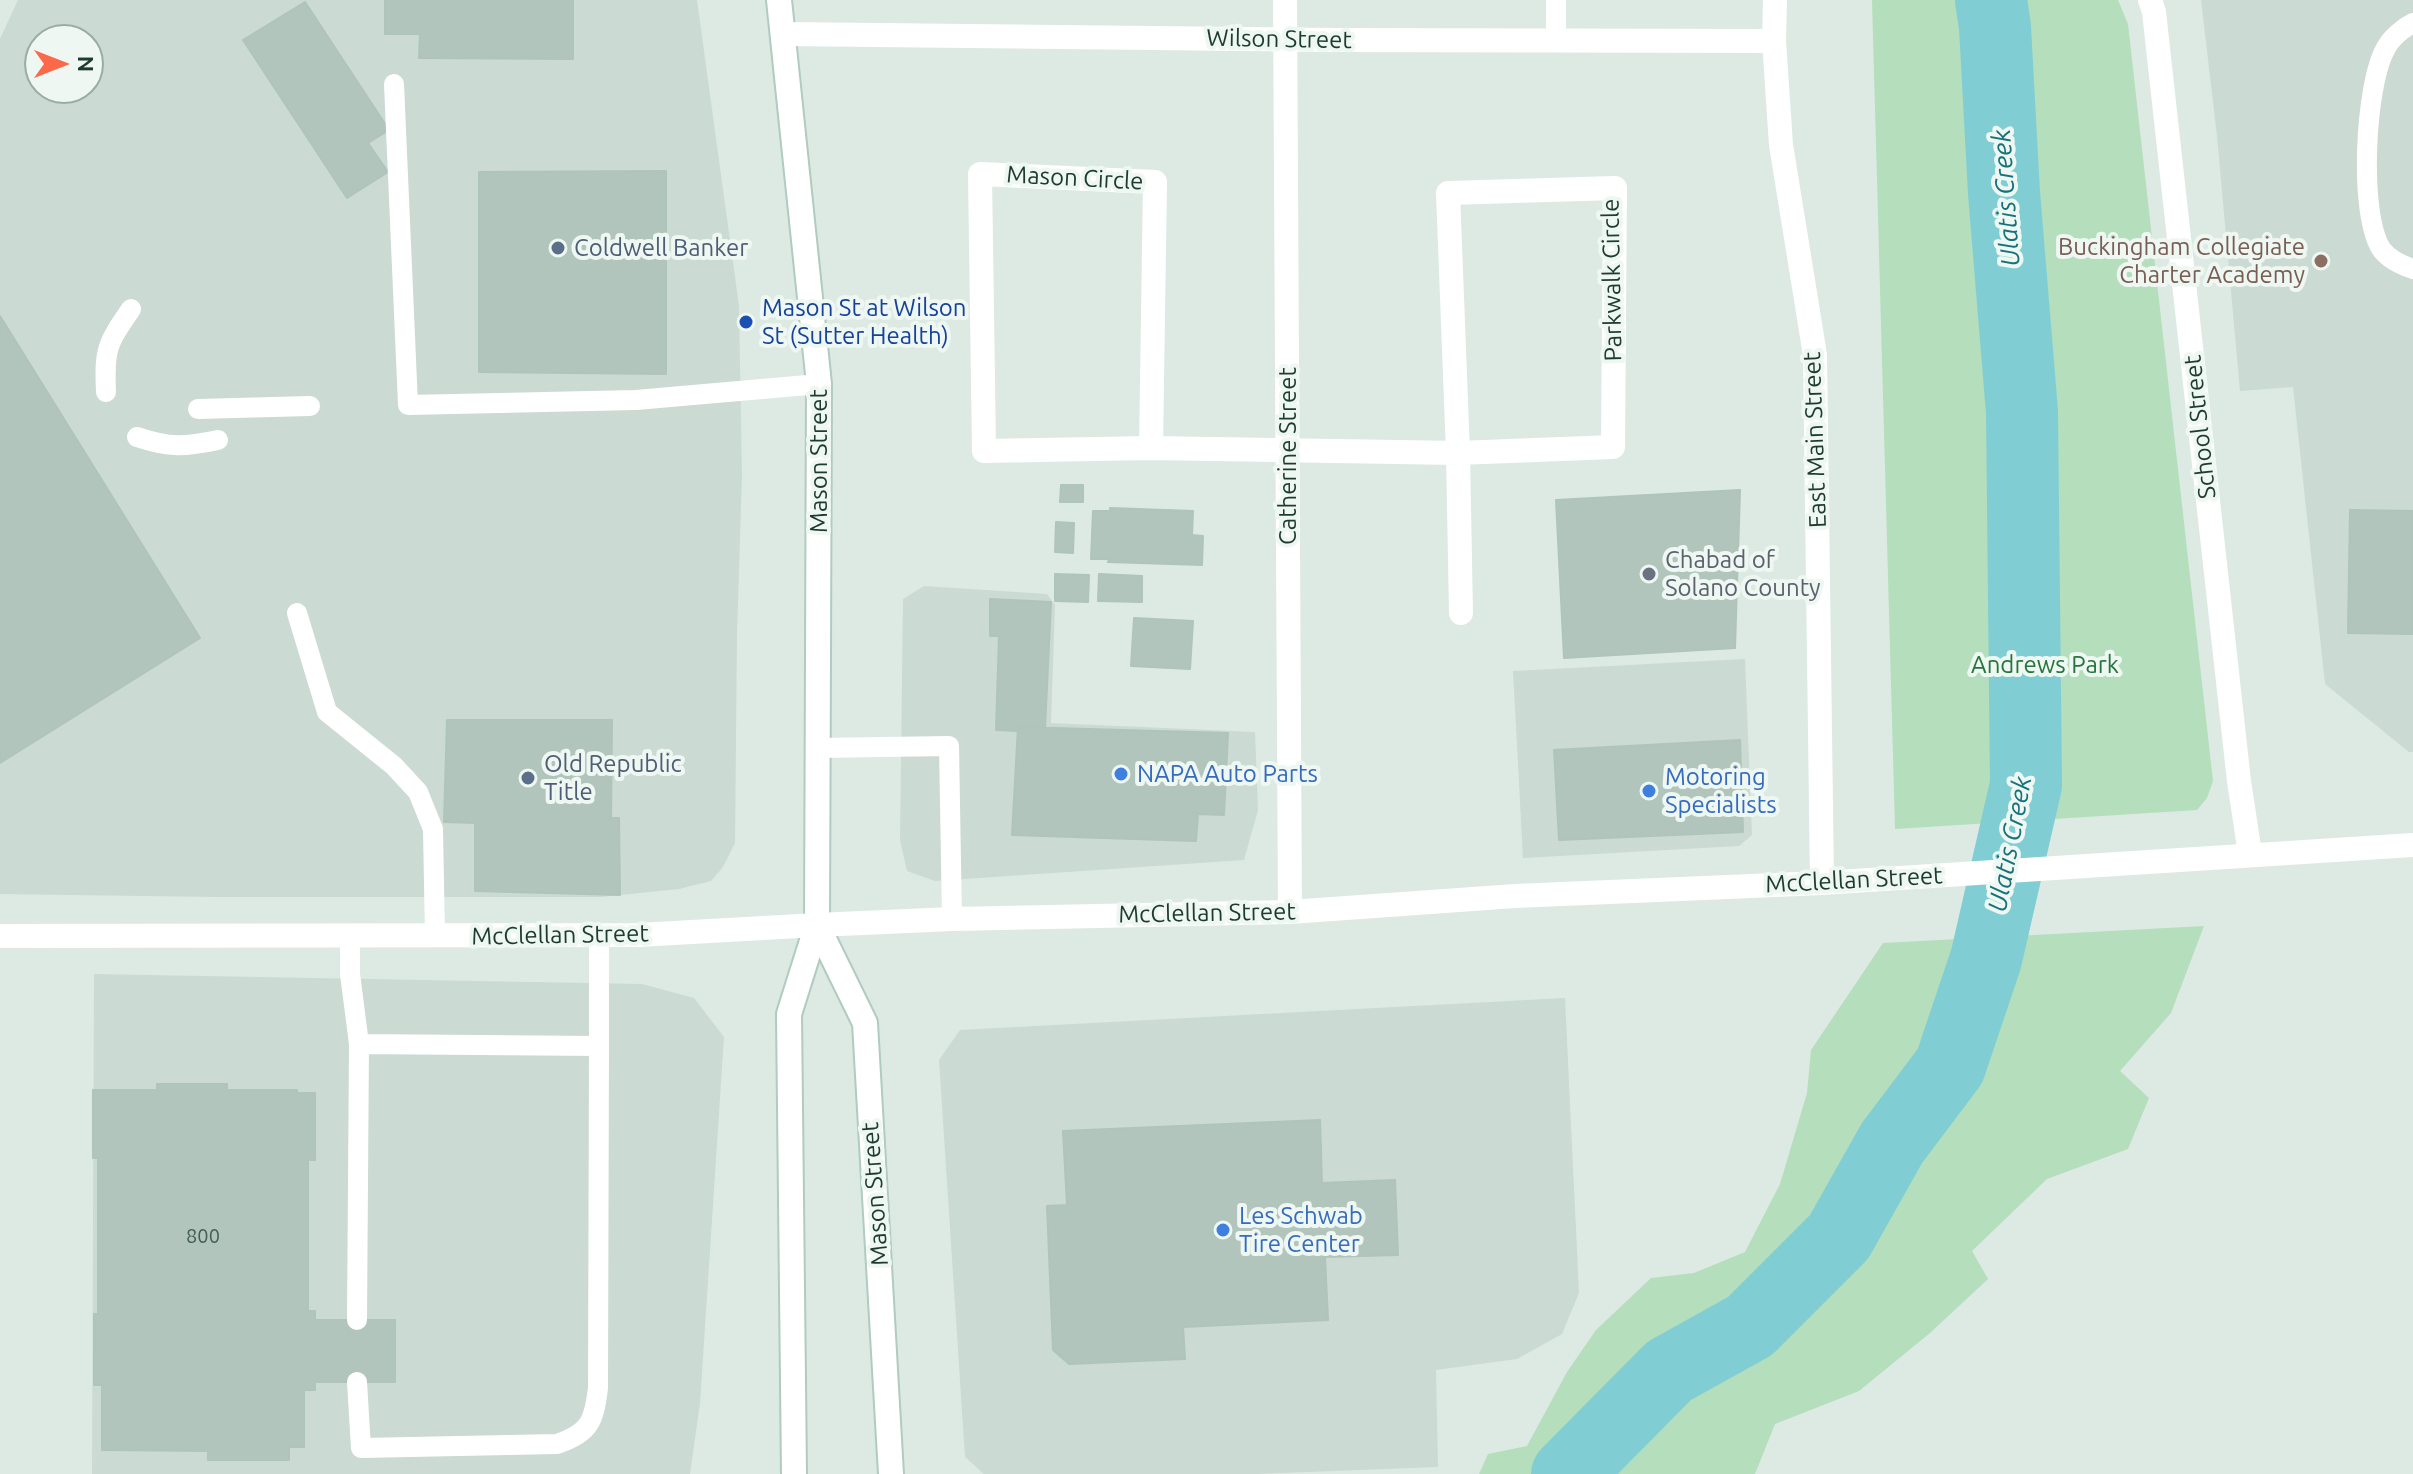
<!DOCTYPE html>
<style>
body{margin:0}
#map{position:relative;width:2413px;height:1474px;overflow:hidden;background:#ddeae3;font-family:Ubuntu,sans-serif}
canvas{display:block}
.north{position:absolute;left:24px;top:24px;width:80px;height:80px;box-sizing:border-box;background:#eef7f2;border:2px solid #9baca5;border-radius:50%;rotate:90deg;font-size:22px;font-weight:700;line-height:32px;text-align:center;color:#1e3b31}
.north::after{content:'';display:block;margin:auto;width:28px;height:36px;background:#fb684a;clip-path:polygon(50% 0,100% 100%,50% 72%,0 100%)}
</style>
<div id="map">
<canvas width="2413" height="1474"></canvas>
<div class="north">N</div>
</div>
<script>
const context = document.querySelector('canvas').getContext('2d');
context.lineJoin = 'round';
function fillPath(path, color) { context.fillStyle = color; context.fill(path, 'evenodd'); }
function stroke(path, color, width, dash) { context.strokeStyle = color; context.lineWidth = width; context.lineCap = dash ? 'butt' : 'round'; context.setLineDash(dash || []); context.stroke(path); }
function label(font, color, halo, rows, align = 'center') {
  context.font = font + ' Ubuntu,sans-serif'; context.lineWidth = 8; context.setLineDash([]); context.textBaseline = 'middle'; context.strokeStyle = halo; context.fillStyle = color; for (const [text, x, y, turn = 0] of rows) {
    context.save(); context.translate(x, y); context.rotate((+turn || 0) * Math.PI / 180); context.textAlign = isNaN(turn) ? turn : align; if (halo) context.strokeText(text, 0, 0); context.fillText(text, 0, 0); context.restore();
  }
}
fillPath(new Path2D(`
 M18 0H697L739 306 742 475 737 636 735 843 723 867 711 881 679 889 601 897H214L0 894V39ZM40 40H88V88H40Z
 M2201 0H2413V752H2409L2325 684 2293 387 2240 391 2217 136Z
 M924 586 1047 594 1055 605 1051 723 1255 732 1258 810 1244 860 935 881 907 871 900 840 903 599Z
 M1745 659 1752 835 1739 846 1523 858 1513 671Z
 M94 974 642 984 694 998 724 1037 700 1403 690 1474H92Z
 M1565 998 1579 1293 1562 1334 1517 1359 1436 1370 1438 1467 1256 1474H984L965 1457 939 1060 960 1030Z`), '#cbdad2');
fillPath(new Path2D(`
 M1872 0H2118L2128 24 2213 781 2207 798 2197 810 1895 829Z
 M2204 926 2171 1013 2120 1071 2149 1098 2128 1149 2047 1179 1972 1251 1988 1279 1930 1333 1859 1391 1775 1424 1755 1474H1479L1488 1454 1527 1446 1567 1372 1596 1330 1651 1278 1694 1273 1745 1252 1780 1184 1807 1093 1811 1050 1883 943Z`), '#b4debc');
stroke(new Path2D(`
 M1567 1474 1669 1371 1750 1326 1839 1237 1892 1143 1950 1066 1986 959 2026 785 2022 412 2004 193 1995 27 1991 0`), '#80ced4', 72);
const building = new Path2D(`
 M385 0H573V59L419 58 420 34H385Z
 M305 2 389 130 368 143 388 172 347 198 243 40Z
 M666 171V374L479 372V172Z
 M0 316 200 638 0 763Z
 M1061 485H1083V502H1060Z
 M1740 490 1735 648 1564 658 1556 500Z
 M1110 508 1193 511 1192 535 1203 536 1202 565 1108 562 1109 559H1091L1093 511H1110Z
 M2350 510 2413 511V634L2348 633Z
 M1056 522 1074 523 1073 553 1055 552Z
 M1055 574 1089 575 1088 602 1055 601Z
 M1099 574 1142 576V602L1098 601Z
 M990 599 1051 602 1045 728 1018 727V731L996 730 999 636H990Z
 M1134 618 1193 621 1190 669 1131 666Z
 M447 720H612L611 818H619L620 895 475 891V823L444 822Z
 M1018 727 1228 733 1224 815 1198 814 1196 841 1012 835Z
 M1740 740 1743 832 1559 840 1554 750Z
 M157 1084H227V1090H297V1093H315V1160H308V1311H315V1320H395V1382H315V1390H304V1447H289V1460H208V1451L102 1450V1385H94V1314H98V1158H93V1090H157Z
 M1320 1120 1322 1183 1395 1180 1398 1255 1325 1257 1328 1320 1183 1327 1185 1359 1069 1364 1053 1350 1047 1206 1067 1205 1063 1131Z`);
fillPath(building, '#b2c5bc');
stroke(building, '#afc4ba', 2);
const secondary = new Path2D(`
 M779 0 819 384 817 925 789 1014 794 1474
 M817 925 865 1023 891 1474`);
stroke(secondary, '#b0cbbf', 28);
stroke(new Path2D(`
 M1556 0V41
 M2413 23C2403 28 2391 38 2386 48 2365 83 2358 216 2382 250 2390 260 2401 265 2413 269
 M394 84 408 405 636 400 819 384
 M106 392C104 349 107 344 131 309
 M198 409 310 406
 M137 437C170 448 185 447 218 440
 M297 613 327 712 394 766 418 792 433 829 435 937
 M818 748 949 746 952 919
 M599 935V1046
 M350 936V974L359 1044
 M357 1320 359 1044 599 1046 598 1388C594 1421 590 1433 557 1444L361 1448 357 1382`), '#fff', 20);
stroke(new Path2D(`
 M1285 0 1290 912
 M1775 0 1774 41 1781 145 1815 355 1822 883
 M2150 0 2154 12 2239 781 2250 854
 M784 34 1337 40 1774 41
 M1151 448 1155 182 980 174 984 451 1151 448 1458 453 1613 447 1615 188 1448 193 1458 453 1461 613
 M0 936 638 935 817 925`), '#fff', 24);
stroke(new Path2D(`
 M817 925 952 919 1290 912 1515 896 1822 883 2413 845`), '#fff', 24);
stroke(secondary, '#fff', 24);
for (const [x, y, r, color] of [
 [558,248,8,"#5c6f8a"],
 [2321,261,8,"#8d6e63"],
 [746,322,8,"#1a4fb4"],
 [1649,574,8,"#6b7280"],
 [1121,774,8,"#3f7fe0"],
 [528,778,8,"#5c6f8a"],
 [1649,791,8,"#3f7fe0"],
 [1223,1230,8,"#3f7fe0"]
]) { const dot = new Path2D(); dot.arc(x, y, r, 0, 2 * Math.PI); context.fillStyle = color; context.fill(dot); stroke(dot, '#eef7f2', 3); }
label('20px', '#435e54', null, [
 ["800",203,1236]
]);
label('24px', '#1e3b31', '#eef7f2', [
 ["Wilson Street",1279,39,1],
 ["Mason Circle",1075,178,3],
 ["Parkwalk Circle",1612,280,-91],
 ["School Street",2200,427,-96],
 ["East Main Street",1815,440,-92],
 ["Catherine Street",1288,456,-90],
 ["Mason Street",819,461,-90],
 ["McClellan Street",1854,880,-3],
 ["McClellan Street",1207,913,-1],
 ["McClellan Street",560,935,-1],
 ["Mason Street",875,1194,-94]
]);
label('24px', '#785e54', '#eef7f2', [
 ["Buckingham Collegiate",2305,247],
 ["Charter Academy",2305,275]
], 'right');
label('24px', '#4e5e75', '#eef7f2', [
 ["Coldwell Banker",574,248],
 ["Old Republic",544,764],
 ["Title",544,792]
], 'left');
label('24px', '#164399', '#eef7f2', [
 ["Mason St at Wilson",762,308],
 ["St (Sutter Health)",762,336]
], 'left');
label('24px', '#5b616d', '#eef7f2', [
 ["Chabad of",1665,560],
 ["Solano County",1665,588]
], 'left');
label('24px', '#26743e', '#eef7f2', [
 ["Andrews Park",2045,665]
]);
label('24px', '#366cbe', '#eef7f2', [
 ["NAPA Auto Parts",1137,774],
 ["Motoring",1665,777],
 ["Specialists",1665,805],
 ["Les Schwab",1239,1216],
 ["Tire Center",1239,1244]
], 'left');
label('italic 26px', '#15717a', '#eef7f2', [
 ["Ulatis Creek",2006,198,-94],
 ["Ulatis Creek",2010,844,-79]
]);
</script>
